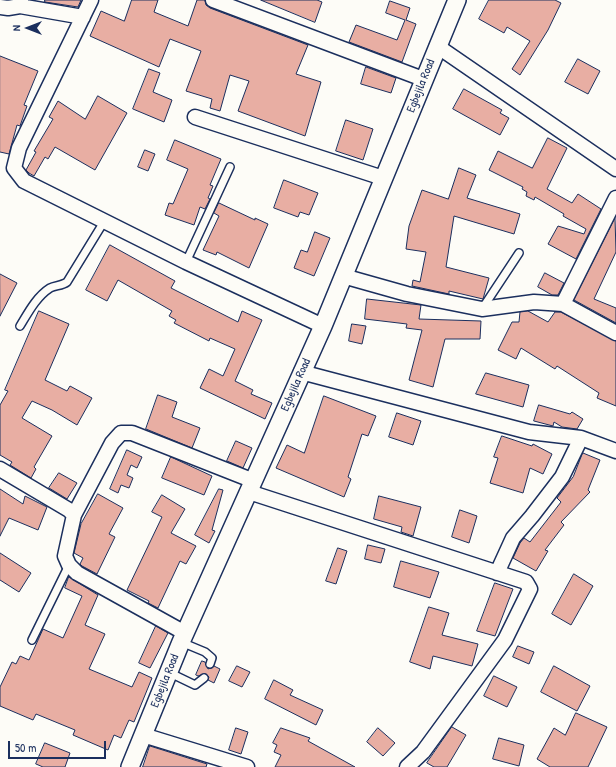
<!DOCTYPE html>
<style>
body{margin:0}
#map{position:relative;width:616px;height:767px;overflow:hidden;background:#fdfcf7;font-family:"Patrick Hand",sans-serif}
canvas{display:block}
.north{position:absolute;left:8px;top:8px;width:40px;height:40px;-webkit-text-stroke:3px #fdfcf7;paint-order:stroke;rotate:270deg;font-size:11px;font-weight:700;line-height:16px;text-align:center;color:#1b2f5e}
.north::after{content:'';display:block;margin:auto;width:14px;height:18px;background:#1b2f5e;clip-path:polygon(50% 0,100% 100%,50% 72%,0 100%)}
.scale{position:absolute;left:8px;top:741px;width:98px;height:18px;box-sizing:border-box;border:2px solid #1b2f5e;border-top:0;padding-left:5px;font-size:12px;line-height:14px;white-space:nowrap;color:#1b2f5e;-webkit-text-stroke:3px #fdfcf7;paint-order:stroke}
</style>
<div id="map">
<canvas width="616" height="767"></canvas>
<div class="north">N</div>
<div class="scale">50 m</div>
</div>
<script>
const context = document.querySelector('canvas').getContext('2d');
context.lineJoin = 'round';
function fillPath(path, color) { context.fillStyle = color; context.fill(path, 'evenodd'); }
function stroke(path, color, width, dash) { context.strokeStyle = color; context.lineWidth = width; context.lineCap = dash ? 'butt' : 'round'; context.setLineDash(dash || []); context.stroke(path); }
function label(font, color, halo, rows, align = 'center') {
  context.font = font + ' "Patrick Hand",sans-serif'; context.lineWidth = 3; context.setLineDash([]); context.textBaseline = 'middle'; context.strokeStyle = halo; context.fillStyle = color; for (const [text, x, y, turn = 0] of rows) {
    context.save(); context.translate(x, y); context.rotate((+turn || 0) * Math.PI / 180); context.textAlign = isNaN(turn) ? turn : align; if (halo) context.strokeText(text, 0, 0); context.fillText(text, 0, 0); context.restore();
  }
}
const building = new Path2D(`
 M45 0H81L78 7 45 2Z
 M132 0H158L154 12 188 26 197 0H205L206 5 210 8 308 45 296 74 321 82 305 136 238 111 249 81 230 75 220 111 210 108 212 99 186 91 201 51 170 39 159 67 90 36 101 11 124 21Z
 M261 0H317L322 2 315 22Z
 M489 0H555L561 3 548 30 520 75 512 69 530 41 507 27 504 33 479 19Z
 M390 1 410 8 406 20 416 24 402 62 349 42 356 25 397 40 405 20 386 13Z
 M0 56 38 71 24 105 27 106 20 126 17 125 9 154 0 152Z
 M578 59 600 71 588 94 565 82Z
 M366 67 396 78 391 93 361 84Z
 M149 69 160 73 153 92 172 100 164 122 133 109Z
 M464 89 502 110 500 113 509 118 500 135 453 109Z
 M98 96 127 113 95 170 55 147 48 159 45 157 34 176 29 173 26 170 36 152 34 151 53 119 49 117 58 101 85 119Z
 M346 120 373 129 363 160 336 151Z
 M548 138 567 148 547 189 572 203 578 194 601 209 576 259 548 244 558 226 584 234 586 229 563 216 564 214 535 197 534 200 526 196 527 192 522 189 523 187 489 170 498 151 532 168Z
 M175 140 221 159 210 185 213 186 208 198 210 199 205 209 200 207 194 225 165 215 169 203 173 204 188 169 167 160Z
 M145 150 155 154 148 171 138 167Z
 M459 168 476 175 467 198 520 214 514 234 454 216 446 267 489 278 483 299 449 291V294L412 286 413 280 420 282 426 252 406 249 409 226 422 190 448 199Z
 M284 180 318 193 309 215 300 212 298 217 274 208Z
 M219 203 255 220V218L268 224 249 268 217 252 216 255 203 250 219 216 214 213Z
 M615 218 616 252 594 299 616 308V323L574 300Z
 M315 232 330 238 314 276 294 268 301 250 307 252Z
 M110 245 175 281 171 288 238 322 242 311 262 320 235 381 253 390 251 394 272 403 265 419 200 388 209 369 223 376 235 349 210 338 209 341 174 323 176 320 169 316 172 311 118 280 107 301 86 290Z
 M545 273 564 283 558 295H552L538 287Z
 M0 274 17 283 0 316Z
 M367 299 421 305 419 319 481 321 480 339H445L433 387 409 380 422 330 406 328 407 324 365 319Z
 M39 311 69 324 45 380 67 391 70 386 92 398 77 425 52 410 32 401 22 418 52 436 34 467 36 469 31 478 10 465 12 462 0 455V405L8 391 5 390Z
 M528 311 548 322 555 312H561L616 341V406L597 398 599 393 557 366 555 369 521 348 516 359 498 350 512 322H519L520 312Z
 M352 324 366 326 362 344 349 341Z
 M486 373 529 385 523 407 476 394Z
 M158 395 177 402 172 417 200 428 192 448 146 429Z
 M324 396 376 416 368 436 362 434 348 477 351 479 344 497 276 468 287 445 304 453Z
 M539 405 570 414 572 412 583 419 577 429 562 427 554 422 553 426 534 421Z
 M397 413 421 421 413 445 389 437Z
 M502 436 532 446 533 444 552 454 543 474 530 468 523 493 490 483 498 458 494 457Z
 M236 441 252 448 243 468 227 461Z
 M127 450 142 457 137 468 131 465 127 475 133 478 129 488 121 485 118 493 110 489Z
 M583 453 600 460 588 490 590 492 561 522 564 525 545 550 548 551 536 571 513 558 520 543 524 538 530 542 561 502 557 498 573 477Z
 M171 457 212 476 204 495 162 478Z
 M59 473 77 483 67 499 49 488Z
 M0 489 23 504 25 496 47 507 38 530 9 518 0 536Z
 M219 489 223 490 212 530 215 531 209 543 195 535Z
 M98 494 123 508 109 534 115 537 97 574 82 566 80 564 83 558 74 553 81 524Z
 M162 495 185 509 171 533 196 546 186 564 180 561 158 608 148 603 149 601 127 590 162 517 152 512Z
 M379 496 421 507 413 536 401 532 402 527 374 519Z
 M460 510 477 516 469 543 452 537Z
 M368 545 385 549 381 563 365 559Z
 M338 548 347 551 336 584 326 581Z
 M0 553 31 573 19 592 0 580Z
 M401 561 439 572 430 598 394 587Z
 M574 574 593 586 571 625 552 614Z
 M69 577 98 595 85 625 105 634 89 669 132 687 139 672 152 678 134 722 129 720 121 738 114 735 108 750 73 735 75 730 36 714 33 720 0 706V687L12 662 16 664 20 656 29 660 43 629 63 638 82 596 65 588Z
 M495 583 513 589 495 636 477 631Z
 M429 607 449 613 442 635 478 644 472 666 433 656 430 669 410 662Z
 M156 626 168 633 150 668 139 663Z
 M518 646 534 652 529 664 513 657Z
 M202 661 205 662 208 669 214 666 220 669 214 683 208 680 209 677 206 674 198 676 196 675Z
 M237 666 250 672 242 687 229 681Z
 M554 666 590 686 577 711 541 692Z
 M494 676 517 687 507 707 484 696Z
 M274 680 293 690 290 695 323 710 316 725 265 699Z
 M576 713 607 727 588 767H550L537 759 554 728 565 735Z
 M452 727 466 735 447 767H434L427 763Z
 M236 728 248 732 241 754 229 750Z
 M281 728 310 738 308 741 355 767H275L281 755 274 752 277 745 273 743Z
 M378 728 395 743 383 756 367 742Z
 M499 738 524 745 519 766 493 759Z
 M45 743 70 753 65 767H43L36 764Z
 M150 746 207 764 206 767H143Z`);
fillPath(building, '#e8aea3');
stroke(building, '#1b2f5e', 1);
const service = new Path2D(`
 M186 262 230 167
 M482 309 519 253
 M20 326C28 313 36 297 50 288 55 285 62 286 67 282L105 220
 M32 640 69 565
 M181 642 205 652 212 658 210 664
 M168 672 195 685 204 678`);
const minor = new Path2D(`
 M91 0 19 148 14 168 24 181 186 262 323 326
 M213 0 423 79
 M20 6 83 17
 M0 7 8 8 20 6 21 0
 M437 46 616 169
 M195 117 383 178
 M343 276 407 294 482 309 534 302 563 304 616 333
 M563 304 616 198
 M301 372 529 432 581 438 616 451
 M0 469 69 510 74 515 65 556 69 565 77 573 185 633
 M249 492 526 582 530 589 505 640 423 752 407 767
 M74 515 112 443 121 433H132L254 481
 M497 573 513 538 532 516 562 477 581 438
 M143 735 247 767`);
const tertiary = new Path2D(`
 M130 767 181 642 323 326 457 0`);
stroke(service, '#1b2f5e', 10);
stroke(minor, '#1b2f5e', 17);
stroke(tertiary, '#1b2f5e', 20);
stroke(service, '#fdfcf7', 7);
stroke(minor, '#fdfcf7', 14);
stroke(tertiary, '#fdfcf7', 17);
label('12px', '#1b2f5e', '#fdfcf7', [
 ["Egbejila Road",421,86,-68],
 ["Egbejila Road",296,385,-66],
 ["Egbejila Road",165,681,-68]
]);
</script>
